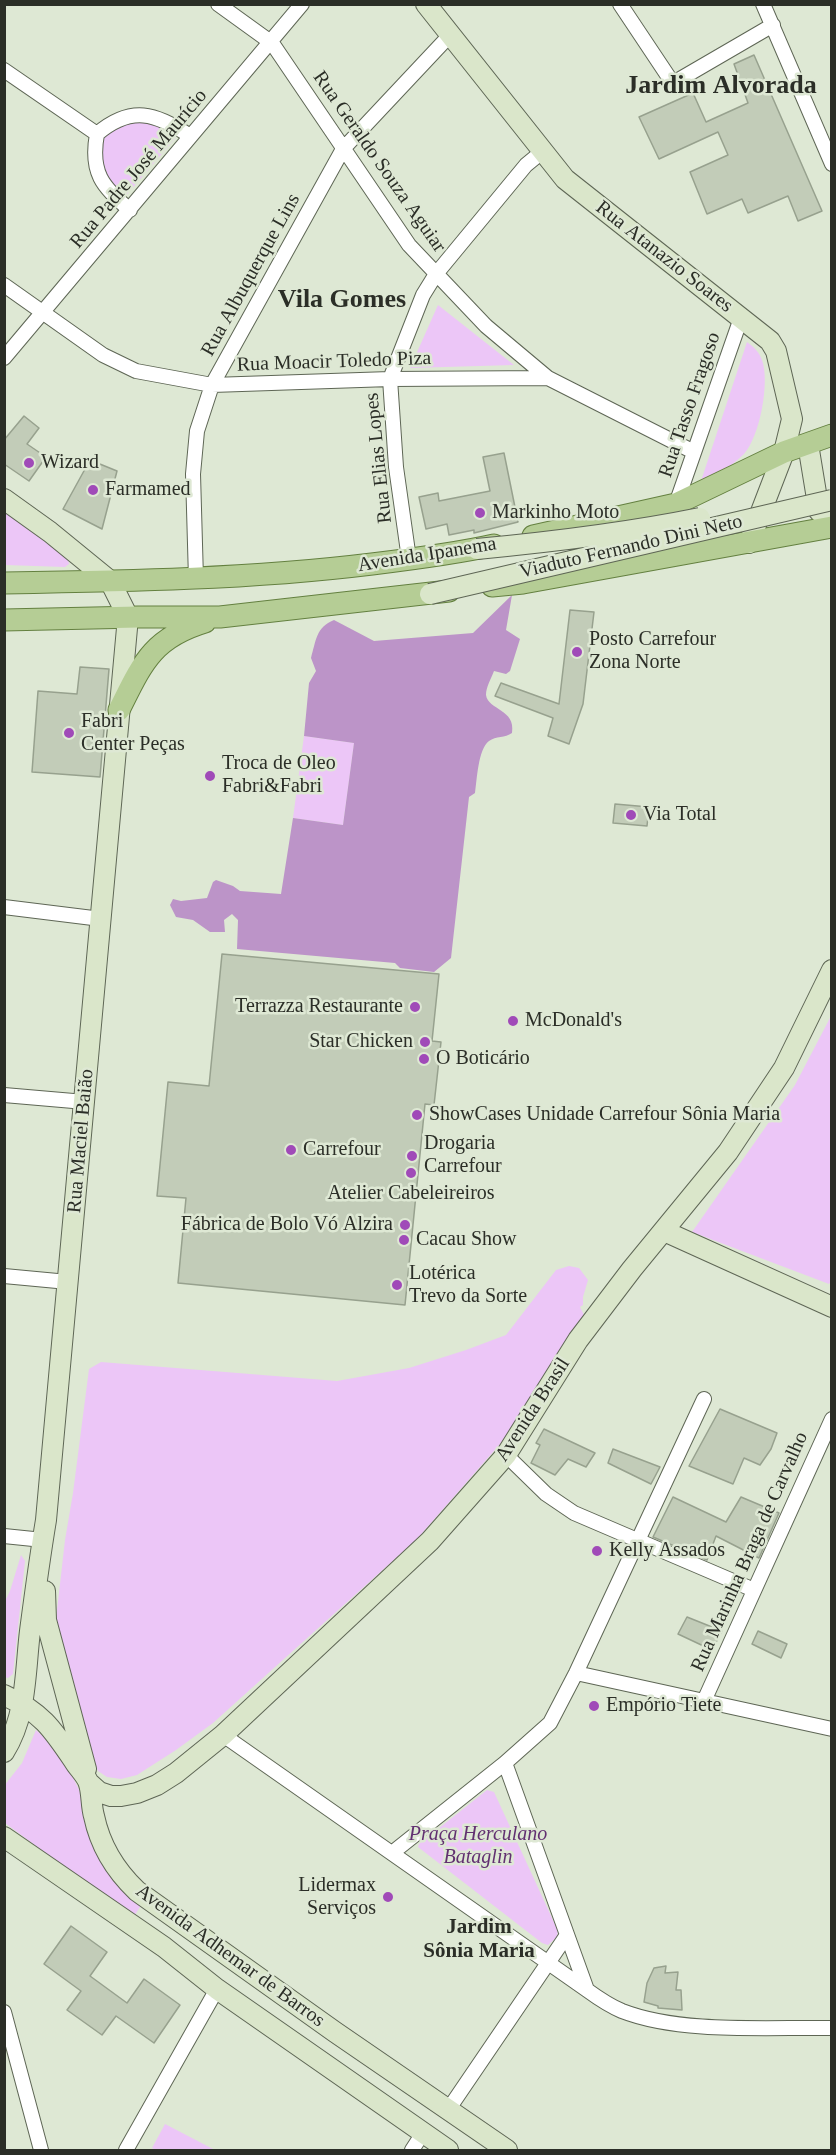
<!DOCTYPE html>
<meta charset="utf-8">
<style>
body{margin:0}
#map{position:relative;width:836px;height:2155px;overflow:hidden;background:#dee8d4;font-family:"Times New Roman",serif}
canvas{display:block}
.frame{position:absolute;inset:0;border:6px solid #2b2e27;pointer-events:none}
</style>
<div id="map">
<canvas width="836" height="2155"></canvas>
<div class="frame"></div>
</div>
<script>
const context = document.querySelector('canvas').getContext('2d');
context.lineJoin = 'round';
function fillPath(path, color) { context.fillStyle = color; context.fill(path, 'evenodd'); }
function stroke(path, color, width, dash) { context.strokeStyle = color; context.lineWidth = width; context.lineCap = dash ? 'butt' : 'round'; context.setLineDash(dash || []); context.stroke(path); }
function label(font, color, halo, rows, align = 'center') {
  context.font = font + ' "Times New Roman",serif'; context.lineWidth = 5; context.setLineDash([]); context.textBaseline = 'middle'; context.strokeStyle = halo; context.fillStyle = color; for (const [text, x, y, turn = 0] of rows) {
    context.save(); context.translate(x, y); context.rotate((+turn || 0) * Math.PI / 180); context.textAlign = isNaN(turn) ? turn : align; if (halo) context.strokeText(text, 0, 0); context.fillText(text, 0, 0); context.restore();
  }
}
fillPath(new Path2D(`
 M127 120 162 125 178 135 123 199C100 174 97 172 102 138Z
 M438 305 514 365 410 368Z
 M747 342C754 347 759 352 762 360 770 382 760 436 744 454 731 467 717 474 701 481Z
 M5 512 68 559 69 564 65 567 5 565Z
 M304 736 354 743 343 825 293 818Z
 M831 1016 832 1280 829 1284 692 1232 795 1085Z
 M569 1266 579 1268 588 1280 583 1297V1305L580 1307 585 1317 500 1444 417 1539 213 1723 176 1750 137 1775 121 1779 107 1777 98 1771 91 1756 68 1678 56 1619 65 1540 73 1493 89 1369 101 1362 337 1381 409 1368 466 1350 506 1335 556 1270Z
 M21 1555 25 1561 13 1674 8 1678 4 1677 5 1601 10 1591Z
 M36 1730 52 1744 68 1767 80 1792 91 1836 143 1902 133 1918 5 1823 4 1786 22 1763Z
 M487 1790 494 1792 558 1931 557 1937 548 1945 542 1943 418 1847 419 1844Z
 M165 2124 215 2150H156L152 2148Z`), '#ecc6f7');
fillPath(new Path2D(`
 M512 595 506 630 520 639 510 671 506 674 494 671C491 679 486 687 486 695 488 710 516 709 512 733 505 738 496 736 489 741 478 749 477 780 475 793L469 797 451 958 434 972 400 968 395 963 237 949 238 920 232 914 224 920 225 932H210L193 920 176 917 170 905 173 899 181 901 207 898 213 882 216 880 233 886 240 891 281 894 293 818 343 825 354 743 304 736 309 683 316 671 311 658C316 641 316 627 334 620L374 641 473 633Z`), '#bc94c8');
const building = new Path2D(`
 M754 55 822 211 798 221 788 196 748 213 742 199 707 214 690 172 728 155 718 132 659 159 639 117 693 93 706 122 748 103 734 64Z
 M24 416 39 428 27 444 46 457 29 481 4 464V440Z
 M504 453 518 522 474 533V530L449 535 447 524 426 529 419 497 438 493 439 501 490 491 483 457Z
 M90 460 117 471 102 529 63 509Z
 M570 610 594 612 583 704 569 744 548 736 553 718 495 696 501 683 559 704Z
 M80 667 109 669 100 777 32 772 38 691 77 694Z
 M615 804 649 807 647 826 613 823Z
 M222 954 439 974 432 1041 441 1042 434 1105 425 1104 405 1305 178 1283 186 1198 157 1196 168 1082 209 1086Z
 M720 1409 777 1433 771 1449 760 1465 744 1458 733 1484 689 1466Z
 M544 1429 595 1453 586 1467 568 1459 555 1475 531 1463 540 1445 536 1443Z
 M613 1449 660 1467 651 1484 608 1463Z
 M673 1497 726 1522 741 1497 779 1513 759 1558 716 1536 707 1560 653 1537Z
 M687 1617 722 1631 712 1650 678 1634Z
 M758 1631 787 1644 781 1658 752 1644Z
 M71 1926 107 1952 90 1976 127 2003 144 1979 180 2005 154 2043 116 2016 102 2035 67 2010 81 1991 44 1964Z
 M666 1966 665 1973 678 1972 676 1990H681L682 2010 658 2008V2006L644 2002 647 1983 654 1968Z`);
fillPath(building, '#c2ccb8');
stroke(building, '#97a18e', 1.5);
const street = new Path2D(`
 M218 4 272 43 409 245 486 326 548 378 694 452
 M620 4 672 82H675L773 25
 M763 4 832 164
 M4 70 97 134
 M130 210C102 187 90 172 97 134 131 105 156 113 190 136
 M4 285 103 355 136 371 212 385 390 379 548 378
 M4 358 302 4
 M676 504 741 318
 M409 559 396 467 390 379 423 295 436 274 526 165 543 151
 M196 579 193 474 197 431 212 385 343 149 451 34
 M4 907 101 919
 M4 1095 85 1102
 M4 1276 68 1282
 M506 1455 546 1494 574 1513 754 1590
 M4 1536 43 1540
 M576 1673 832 1729
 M704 1701 832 1419
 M223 1735 587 1990C598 1998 610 2006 622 2011 681 2034 768 2027 832 2028
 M505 1763 587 1990
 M392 1853 505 1763 550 1723 576 1673 704 1399
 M4 2012 41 2150
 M448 2110 567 1935
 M126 2150 217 1989
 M412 2150 423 2133`);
const secondary = new Path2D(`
 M426 4 565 179 770 341 776 351 792 419 784 452 749 543
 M808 444 819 511 832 521
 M4 499 50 532 110 581 128 617 46 1520C40 1556 35 1593 30 1631 25 1672 27 1716 4 1752
 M664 1231 832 1307
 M45 1591 46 1620 86 1769
 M4 1695C41 1712 52 1728 74 1761 78 1768 87 1776 89 1784 92 1793 91 1806 94 1816 100 1845 116 1871 137 1891L335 2032 507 2150
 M89 1783 99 1792 111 1796H121L137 1793 157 1785 176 1773 223 1735 430 1541 506 1455 578 1340 632 1269 728 1152 784 1068 832 970
 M4 1837 164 1947 217 1989 448 2150`);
const primary = new Path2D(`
 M533 536 676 504 784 452 832 435
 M4 583C128 581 250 579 372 564 413 559 454 554 494 545
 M492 586 523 583 832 527
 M4 620 138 617H220L449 591
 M119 710C142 664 152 638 205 622`);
stroke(street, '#5e6655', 16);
stroke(secondary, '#5e6655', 22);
stroke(primary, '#648040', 23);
stroke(street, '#fff', 14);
stroke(secondary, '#dae6ca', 20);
stroke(primary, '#b5cd95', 21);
const secondaryBridge = new Path2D(`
 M477 549C551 542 626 533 700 518
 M430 594 832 500`);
stroke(secondaryBridge, '#5e6655', 22, []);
stroke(secondaryBridge, '#dae6ca', 20);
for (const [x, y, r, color] of [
 [29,463,6,"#a04ab8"],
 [93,490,6,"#a04ab8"],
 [480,513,6,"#a04ab8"],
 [577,652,6,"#a04ab8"],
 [69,733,6,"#a04ab8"],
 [210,776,6,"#a04ab8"],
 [631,815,6,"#a04ab8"],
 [415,1007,6,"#a04ab8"],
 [513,1021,6,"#a04ab8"],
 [425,1042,6,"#a04ab8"],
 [424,1059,6,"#a04ab8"],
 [417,1115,6,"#a04ab8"],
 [291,1150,6,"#a04ab8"],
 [412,1156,6,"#a04ab8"],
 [411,1173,6,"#a04ab8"],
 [405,1225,6,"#a04ab8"],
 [404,1240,6,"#a04ab8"],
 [397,1285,6,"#a04ab8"],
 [597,1551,6,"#a04ab8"],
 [594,1706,6,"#a04ab8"],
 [388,1897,6,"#a04ab8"]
]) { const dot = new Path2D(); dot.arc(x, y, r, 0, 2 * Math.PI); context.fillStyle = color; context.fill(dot); stroke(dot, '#dee8d4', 2); }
label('20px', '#2b2e27', '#dee8d4', [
 ["Rua Geraldo Souza Aguiar",379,162,55],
 ["Rua Padre José Maurício",139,169,-50],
 ["Rua Atanazio Soares",664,257,38],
 ["Rua Albuquerque Lins",251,275,-61],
 ["Rua Moacir Toledo Piza",334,362,-2],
 ["Rua Tasso Fragoso",690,405,-71],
 ["Rua Elias Lopes",379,458,-96],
 ["Viaduto Fernando Dini Neto",631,547,-13],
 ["Avenida Ipanema",427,555,-9],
 ["Rua Maciel Baião",81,1141,-85],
 ["Avenida Brasil",533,1410,-57],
 ["Rua Marinha Braga de Carvalho",750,1552,-66],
 ["Avenida Adhemar de Barros",230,1956,36]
]);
label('20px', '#2b2e27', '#dee8d4', [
 ["Wizard",41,463],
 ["Farmamed",105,490],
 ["Markinho Moto",492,513],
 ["Posto Carrefour",589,640],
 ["Zona Norte",589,663],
 ["Fabri",81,722],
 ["Center Peças",81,745],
 ["Troca de Oleo",222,764],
 ["Fabri&Fabri",222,787],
 ["Via Total",643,815],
 ["Terrazza Restaurante",403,1007,"right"],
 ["McDonald's",525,1021],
 ["Star Chicken",413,1042,"right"],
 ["O Boticário",436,1059],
 ["ShowCases Unidade Carrefour Sônia Maria",429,1115],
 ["Drogaria",424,1144],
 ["Carrefour",424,1167],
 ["Carrefour",303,1150],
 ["Atelier Cabeleireiros",411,1194,"center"],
 ["Fábrica de Bolo Vó Alzira",393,1225,"right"],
 ["Cacau Show",416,1240],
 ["Lotérica",409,1274],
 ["Trevo da Sorte",409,1297],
 ["Kelly Assados",609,1551],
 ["Empório Tiete",606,1706],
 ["Lidermax",376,1886,"right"],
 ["Serviços",376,1909,"right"]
], 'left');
label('italic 20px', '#623071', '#dee8d4', [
 ["Praça Herculano",478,1835],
 ["Bataglin",478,1858]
]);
label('bold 21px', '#2b2e27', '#dee8d4', [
 ["Jardim",479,1928],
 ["Sônia Maria",479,1952]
]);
label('bold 26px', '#2b2e27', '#dee8d4', [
 ["Jardim Alvorada",721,86],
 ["Vila Gomes",342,300]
]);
</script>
